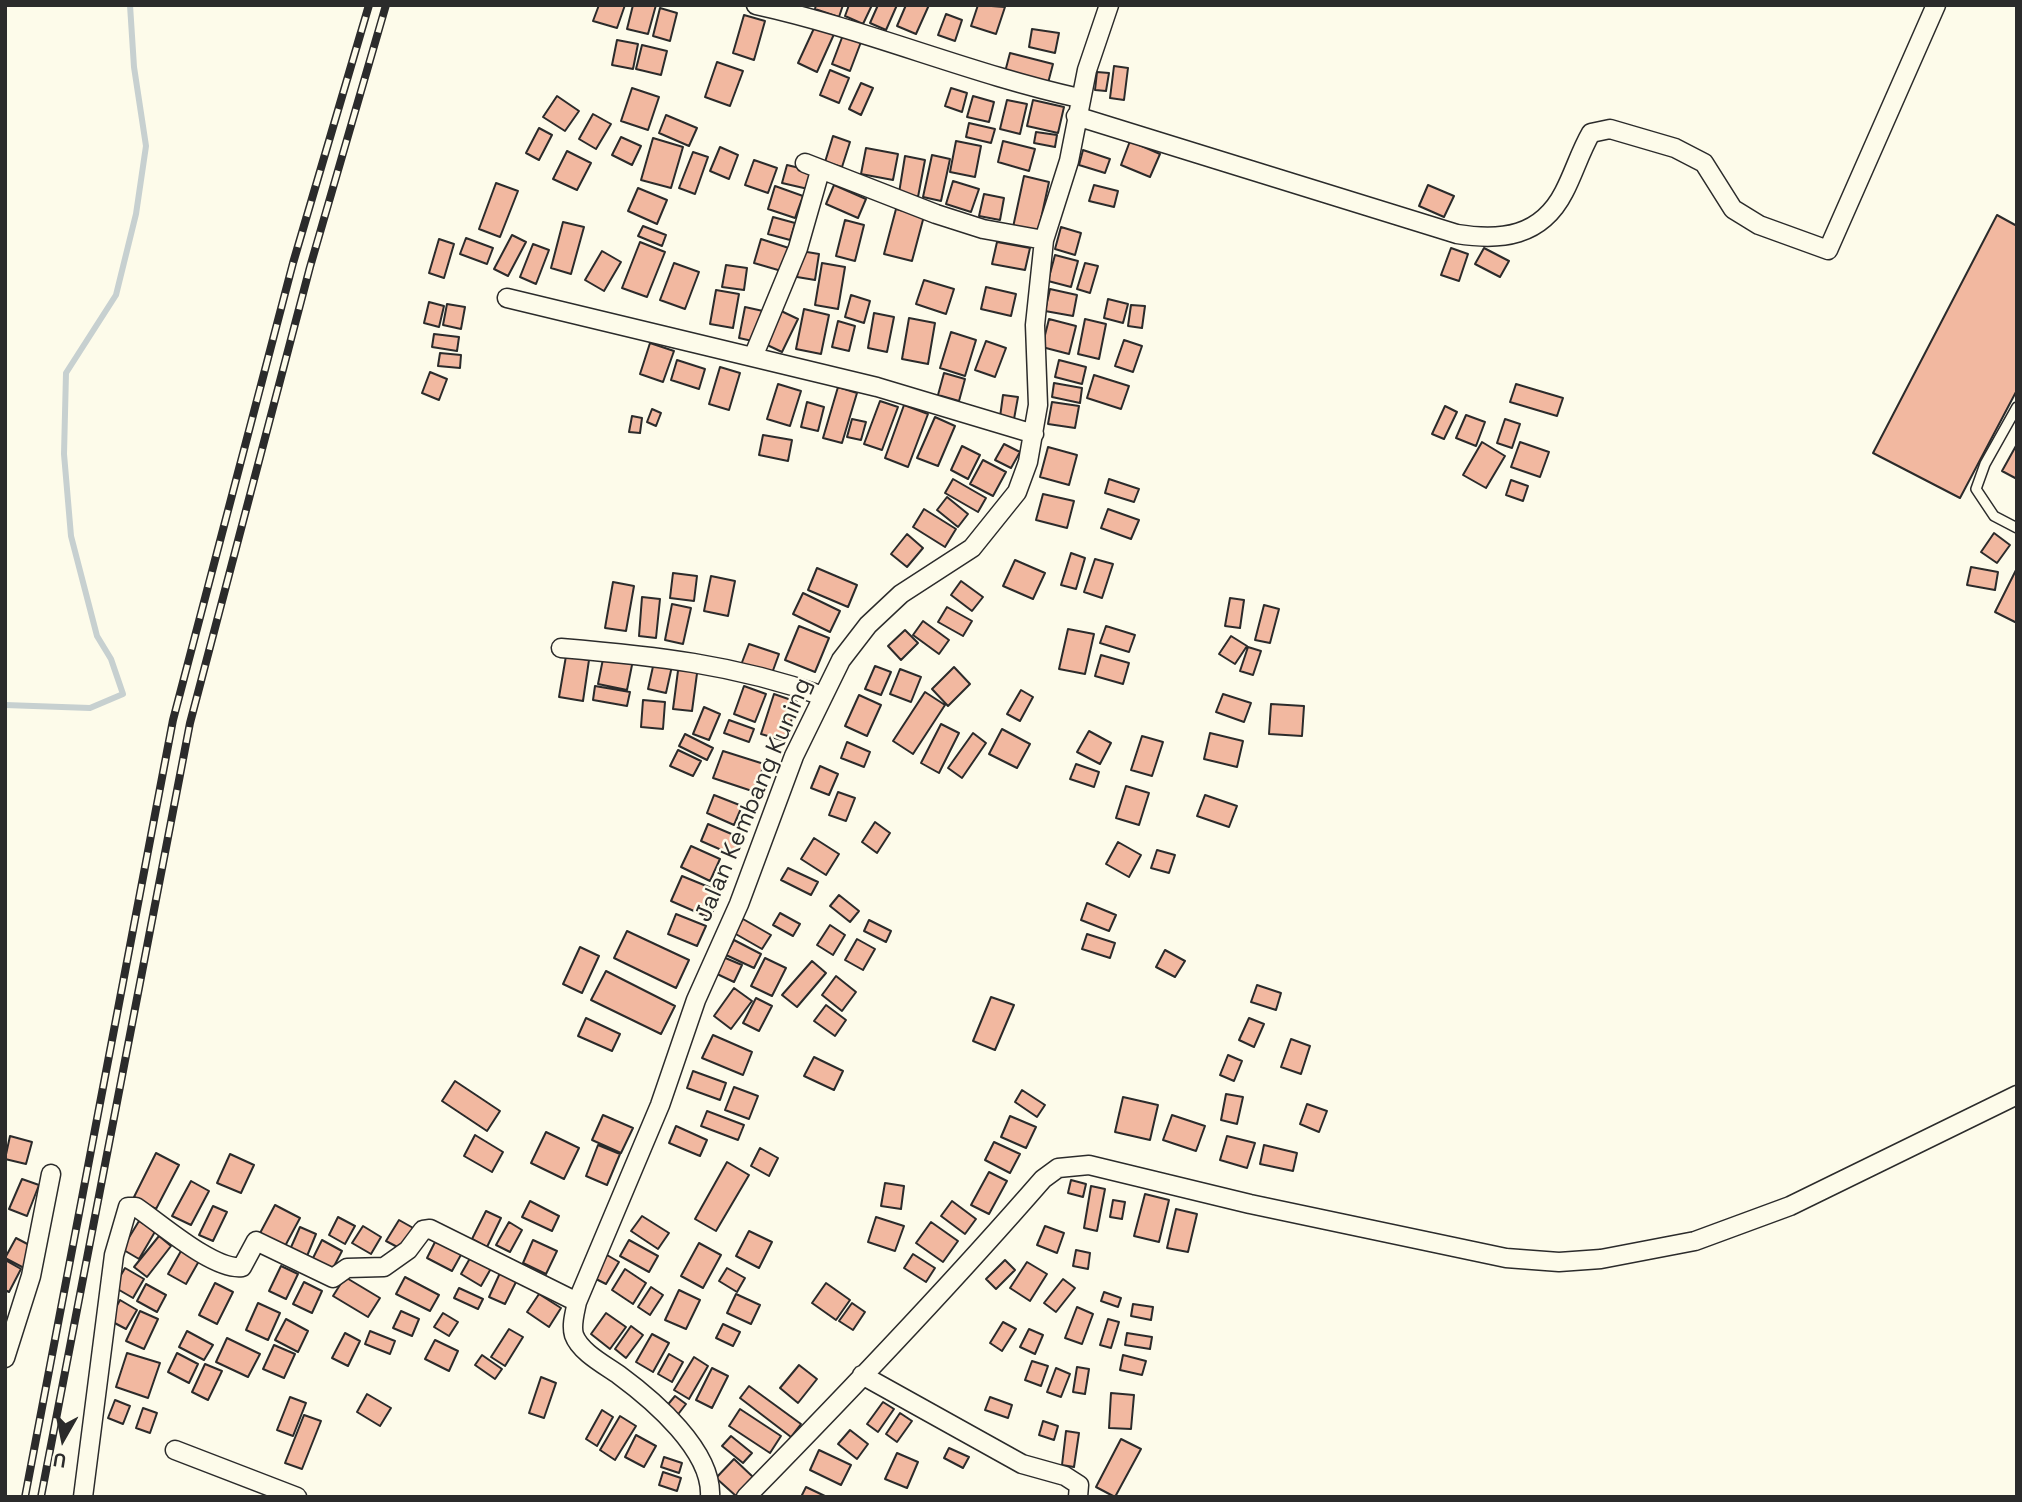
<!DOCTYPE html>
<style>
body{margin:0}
#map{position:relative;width:2022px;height:1502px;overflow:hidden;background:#fdfbea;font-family:"Space Grotesk",sans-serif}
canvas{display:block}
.frame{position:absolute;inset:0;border:7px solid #2b2b2b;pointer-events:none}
.north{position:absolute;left:28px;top:1404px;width:70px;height:70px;-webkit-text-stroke:5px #fdfbea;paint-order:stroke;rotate:189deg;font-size:19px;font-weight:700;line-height:28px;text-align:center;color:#2b2b2b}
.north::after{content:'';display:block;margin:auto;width:24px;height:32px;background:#2b2b2b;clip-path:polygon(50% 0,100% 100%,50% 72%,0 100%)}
</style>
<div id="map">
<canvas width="2022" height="1502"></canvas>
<div class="frame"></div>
<div class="north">U</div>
</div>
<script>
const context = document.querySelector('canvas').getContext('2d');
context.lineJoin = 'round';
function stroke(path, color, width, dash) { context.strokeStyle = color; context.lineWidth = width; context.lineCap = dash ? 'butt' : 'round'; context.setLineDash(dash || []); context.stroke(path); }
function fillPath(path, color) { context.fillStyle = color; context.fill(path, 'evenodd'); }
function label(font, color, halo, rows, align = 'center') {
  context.font = font + ' "Space Grotesk",sans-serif'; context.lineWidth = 5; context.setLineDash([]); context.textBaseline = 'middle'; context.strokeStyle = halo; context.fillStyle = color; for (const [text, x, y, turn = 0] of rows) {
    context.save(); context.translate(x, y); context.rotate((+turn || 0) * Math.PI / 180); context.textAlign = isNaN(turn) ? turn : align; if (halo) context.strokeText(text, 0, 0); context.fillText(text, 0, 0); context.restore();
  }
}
stroke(new Path2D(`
 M5 705 90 708 123 694 111 659 97 636 71 536 64 454 66 373 116 295 136 214 146 146 134 67 130 5`), '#c7d0d0', 6);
const building = new Path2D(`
 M599 5H625L617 28 593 21Z
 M633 5H656L648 34 627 29Z
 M816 5H843L839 17 815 9Z
 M849 5H872L863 24 845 16Z
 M878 5H897L886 30 870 23Z
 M906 5H929L916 34 897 26Z
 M978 5 1005 7 996 34 971 26Z
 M660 8 677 13 670 41 653 36Z
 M946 14 962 20 955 41 938 35Z
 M744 15 765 21 754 60 733 53Z
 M816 24 835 32 817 72 798 63Z
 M1032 29 1059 33 1055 53 1029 47Z
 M843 35 861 42 850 71 832 64Z
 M617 40 638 44 633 69 612 65Z
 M642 45 667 51 661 75 636 69Z
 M1010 53 1053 64 1048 83 1005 72Z
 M717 62 743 71 730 106 705 97Z
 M1114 66 1128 68 1124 100 1110 98Z
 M830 70 849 78 839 103 820 95Z
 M1097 72 1109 73 1106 91 1095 90Z
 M861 83 873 88 861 115 849 109Z
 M632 88 659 97 648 130 621 121Z
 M951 88 967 93 962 112 945 106Z
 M557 96 579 111 565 131 543 117Z
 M973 96 994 102 989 122 967 117Z
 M1007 100 1027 104 1020 134 1000 129Z
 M1033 100 1064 107 1058 133 1027 126Z
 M593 114 611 124 596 149 579 139Z
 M666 115 697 128 689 146 659 133Z
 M969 123 995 129 991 143 966 137Z
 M539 128 552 135 539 160 526 153Z
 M1036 132 1057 135 1055 147 1034 143Z
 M833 136 850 142 842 167 825 162Z
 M621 137 641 146 632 165 612 155Z
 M653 138 683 147 671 188 641 180Z
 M956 141 981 146 975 177 950 172Z
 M1003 141 1035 149 1029 171 998 162Z
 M1130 141 1160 154 1150 177 1121 165Z
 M720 147 738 155 729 179 710 171Z
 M866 148 898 154 893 180 861 174Z
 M1083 150 1110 159 1105 173 1079 165Z
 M567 151 591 163 577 190 553 179Z
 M693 152 708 157 695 194 679 188Z
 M932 155 950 159 941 201 923 197Z
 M905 156 925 160 918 197 899 193Z
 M754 160 777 168 768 193 745 185Z
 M787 165 812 171 808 189 782 183Z
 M1024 176 1049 182 1037 237 1012 232Z
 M953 181 979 189 971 212 946 204Z
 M496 183 518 191 500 237 479 229Z
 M834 185 866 199 858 218 826 204Z
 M1094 185 1118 191 1114 207 1089 201Z
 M1428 185 1454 196 1444 217 1419 206Z
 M775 186 803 196 795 218 768 209Z
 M638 188 667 200 657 224 628 211Z
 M984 194 1004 198 1000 220 979 216Z
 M896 209 924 216 912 261 884 254Z
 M1997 215 2017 226V390L1960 498 1873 453Z
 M773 217 795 223 790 240 768 234Z
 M845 220 864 225 855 261 836 256Z
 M563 222 584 227 571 274 551 268Z
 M643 226 666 235 662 246 638 236Z
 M1061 227 1081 233 1075 255 1055 249Z
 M512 235 526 242 508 276 494 269Z
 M466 238 493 248 487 264 460 254Z
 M439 239 454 244 444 278 429 273Z
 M761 239 792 249 785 272 754 263Z
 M640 242 665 252 647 297 622 288Z
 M997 242 1030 248 1025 270 992 264Z
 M533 244 549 250 536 284 520 277Z
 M1451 248 1468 254 1459 281 1441 275Z
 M1484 248 1509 261 1500 277 1475 264Z
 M602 251 621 262 604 291 585 280Z
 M801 251 819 254 815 280 797 277Z
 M1055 255 1078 261 1071 287 1048 281Z
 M674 263 699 272 685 309 660 300Z
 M822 263 845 267 838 309 815 305Z
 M1085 263 1098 266 1090 293 1077 289Z
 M726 265 747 268 744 290 722 287Z
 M924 280 954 289 946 314 916 304Z
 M986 287 1016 294 1011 316 981 309Z
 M1050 289 1077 295 1073 316 1045 311Z
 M716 290 739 294 733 328 710 324Z
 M851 295 870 301 864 323 845 317Z
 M1108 299 1128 304 1123 323 1104 318Z
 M429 302 444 306 439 327 424 323Z
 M447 304 465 307 461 329 443 325Z
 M1131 305 1145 306 1142 328 1128 326Z
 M745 307 763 311 757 342 739 338Z
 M804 309 829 315 821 354 796 349Z
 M779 310 798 319 782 352 763 343Z
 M874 313 894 317 887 352 868 348Z
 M909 318 935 323 928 364 902 359Z
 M1049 319 1076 326 1069 354 1042 347Z
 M1085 319 1106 324 1099 359 1078 354Z
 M838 321 855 326 849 351 832 347Z
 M951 332 976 340 965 376 940 368Z
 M434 334 459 337 457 351 432 347Z
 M1124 340 1142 346 1133 372 1115 366Z
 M986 341 1006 348 995 377 975 370Z
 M650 343 674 351 663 382 640 374Z
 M440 353 461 355 460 368 438 366Z
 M677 360 705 369 699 389 671 380Z
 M1059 360 1086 367 1082 384 1055 377Z
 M720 367 740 373 729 410 709 404Z
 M430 372 447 379 439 400 422 393Z
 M944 373 965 379 959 401 938 395Z
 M1094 375 1129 386 1121 409 1087 398Z
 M1054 383 1082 388 1080 403 1052 397Z
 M778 384 801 391 790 426 767 419Z
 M1516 384 1563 398 1557 416 1510 402Z
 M838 387 857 393 842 443 823 438Z
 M1003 395 1018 397 1014 419 1000 417Z
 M880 401 898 407 882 450 864 444Z
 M807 402 824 407 818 431 801 427Z
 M1052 402 1079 406 1075 428 1048 424Z
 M904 405 928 414 908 467 885 458Z
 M1445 406 1457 412 1444 439 1432 434Z
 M652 409 661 413 656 426 647 422Z
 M1466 415 1485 422 1476 446 1456 438Z
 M632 416 642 418 640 433 629 432Z
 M935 417 955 426 938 466 917 458Z
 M852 419 866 422 861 440 847 437Z
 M1505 419 1520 424 1512 448 1497 443Z
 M763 435 792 440 788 461 759 455Z
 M1482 442 1505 456 1486 488 1463 475Z
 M1520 442 1549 452 1540 477 1511 467Z
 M1004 444 1020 452 1011 468 995 460Z
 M2017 444V479L2002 471Z
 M962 446 980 455 968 479 951 470Z
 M1048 447 1077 455 1069 485 1040 477Z
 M983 460 1006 472 993 496 970 484Z
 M953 479 986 498 978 512 945 493Z
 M1109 479 1139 489 1134 502 1105 493Z
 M1511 480 1528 486 1523 501 1506 495Z
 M1043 494 1074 501 1067 528 1036 520Z
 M947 497 968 514 958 527 937 510Z
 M924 509 956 529 945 547 913 527Z
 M1108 509 1139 520 1131 539 1101 528Z
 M1994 533 2010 545 1997 563 1981 552Z
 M907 534 923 548 907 567 891 554Z
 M1071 553 1085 558 1076 589 1061 585Z
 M1095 559 1113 564 1102 598 1084 592Z
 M1015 560 1045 573 1033 599 1003 586Z
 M1971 567 1998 572 1995 590 1967 585Z
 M817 568 857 585 848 607 808 590Z
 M2017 568V623L1995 612Z
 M673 573 697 576 694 601 670 598Z
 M711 576 735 581 728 616 704 611Z
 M961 581 983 597 972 611 951 595Z
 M613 582 634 586 626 631 605 628Z
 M803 593 840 611 830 632 793 614Z
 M642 597 660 599 656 638 639 636Z
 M1230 598 1244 600 1240 628 1225 626Z
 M672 604 691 608 683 644 665 640Z
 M1264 605 1279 609 1270 643 1255 640Z
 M947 607 972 621 963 636 938 622Z
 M923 621 949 640 939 654 913 635Z
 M799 626 829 638 815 672 785 660Z
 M1106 626 1135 635 1129 652 1100 643Z
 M1068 629 1094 634 1085 674 1059 669Z
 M905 630 918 643 901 660 888 646Z
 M1231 636 1247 646 1235 664 1219 654Z
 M749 644 779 654 771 676 741 665Z
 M1248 647 1261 651 1253 675 1240 671Z
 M604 654 633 660 627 690 598 684Z
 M1101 655 1129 663 1123 684 1095 676Z
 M566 656 589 660 583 701 559 697Z
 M654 662 672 666 666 693 648 689Z
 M679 663 698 666 692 711 673 709Z
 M875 666 891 672 881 695 865 689Z
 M954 667 970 684 948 706 932 689Z
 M900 669 921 677 911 702 890 694Z
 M595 686 630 692 627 706 593 700Z
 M744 686 766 694 755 722 734 714Z
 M1021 690 1033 697 1020 721 1007 714Z
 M925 692 945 705 913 754 893 741Z
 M774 694 797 702 785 741 761 734Z
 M1223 694 1251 703 1244 722 1216 712Z
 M859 695 881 705 867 736 845 726Z
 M643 700 665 702 663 729 641 727Z
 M1271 704 1304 706 1302 736 1269 734Z
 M704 707 720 714 709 740 693 734Z
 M729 720 754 729 749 742 724 733Z
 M941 724 959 733 939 773 921 763Z
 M1002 729 1030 744 1017 768 989 754Z
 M1089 731 1111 743 1100 764 1077 752Z
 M973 733 986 743 962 778 948 768Z
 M1210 733 1243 741 1237 767 1204 759Z
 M685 734 713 748 707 760 679 746Z
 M1142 736 1163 742 1152 776 1131 770Z
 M847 742 870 752 864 767 841 758Z
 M678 750 701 761 693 776 670 766Z
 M723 751 764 764 755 792 713 778Z
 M1076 764 1099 772 1094 787 1070 779Z
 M820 766 838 774 829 795 811 788Z
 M1126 786 1149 793 1139 825 1116 818Z
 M838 792 855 798 846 821 829 815Z
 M714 795 742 806 734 825 707 813Z
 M1205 795 1237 806 1229 827 1197 816Z
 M875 822 890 833 877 853 862 842Z
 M708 824 741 838 733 855 701 841Z
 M814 838 839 854 826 875 801 859Z
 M1118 842 1141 855 1129 877 1106 864Z
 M691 846 720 859 710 881 681 867Z
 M1157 850 1175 855 1169 873 1151 868Z
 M788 868 818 882 811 895 781 880Z
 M682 876 721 892 710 918 671 901Z
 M839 895 859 911 850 922 830 906Z
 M1087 903 1116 915 1109 931 1081 920Z
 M780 913 800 924 793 936 773 925Z
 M676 914 706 926 697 946 668 934Z
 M743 919 771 935 762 949 734 933Z
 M869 920 891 931 886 942 864 931Z
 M830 925 845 935 833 955 817 945Z
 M627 931 689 960 676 988 614 958Z
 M1087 934 1115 943 1110 958 1082 949Z
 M857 939 875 949 863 970 845 960Z
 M734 940 761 954 754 968 726 955Z
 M580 947 599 956 582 993 563 984Z
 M1165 950 1185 961 1175 977 1156 967Z
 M723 957 742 965 734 982 715 973Z
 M765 958 786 968 772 996 751 986Z
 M812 961 826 973 797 1007 782 995Z
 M606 971 675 1006 661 1034 591 1000Z
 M836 976 856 992 842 1011 822 995Z
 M1257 985 1281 993 1276 1010 1251 1002Z
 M734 988 752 1001 731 1029 714 1016Z
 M991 997 1014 1005 995 1050 973 1041Z
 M756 998 772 1006 759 1031 743 1023Z
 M826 1005 846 1020 835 1036 814 1021Z
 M586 1018 620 1034 612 1051 578 1036Z
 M1249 1018 1264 1024 1254 1047 1239 1040Z
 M713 1035 752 1052 743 1075 702 1058Z
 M1291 1039 1310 1046 1301 1074 1281 1067Z
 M1228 1055 1242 1061 1234 1081 1220 1075Z
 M814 1057 843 1071 834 1090 804 1076Z
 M693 1071 726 1083 720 1100 687 1088Z
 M455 1081 500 1111 487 1131 442 1101Z
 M734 1087 758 1096 749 1119 725 1110Z
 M1022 1090 1045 1105 1037 1117 1015 1102Z
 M1226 1094 1243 1097 1237 1124 1221 1120Z
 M1123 1097 1158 1105 1150 1140 1115 1132Z
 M1307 1104 1327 1111 1319 1132 1300 1124Z
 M707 1111 744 1125 738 1140 701 1126Z
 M603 1115 633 1128 621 1153 592 1140Z
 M1172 1115 1205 1126 1196 1151 1163 1140Z
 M1010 1116 1036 1127 1026 1148 1001 1137Z
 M676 1126 707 1140 700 1156 669 1143Z
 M546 1132 579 1148 564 1179 531 1163Z
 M475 1135 503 1152 492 1172 464 1156Z
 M10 1136 32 1142 26 1164 5 1159Z
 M1227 1136 1255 1143 1247 1168 1220 1160Z
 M994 1142 1020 1154 1010 1173 985 1160Z
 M598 1145 620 1154 607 1185 586 1176Z
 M1264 1145 1297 1153 1293 1171 1260 1164Z
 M760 1148 778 1158 769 1176 751 1166Z
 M156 1153 179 1165 156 1209 134 1197Z
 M230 1154 254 1165 241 1193 217 1183Z
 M727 1162 749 1175 716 1231 695 1219Z
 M989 1172 1007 1181 989 1214 971 1205Z
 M22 1179 39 1185 27 1216 9 1209Z
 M1071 1180 1086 1184 1083 1197 1068 1193Z
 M191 1181 209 1191 191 1225 172 1216Z
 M885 1183 904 1186 901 1209 881 1206Z
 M1091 1186 1105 1189 1097 1231 1084 1228Z
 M1145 1194 1169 1200 1159 1242 1134 1236Z
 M1113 1200 1125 1202 1122 1219 1110 1217Z
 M530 1201 559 1216 552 1231 522 1217Z
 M952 1201 976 1219 965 1234 941 1216Z
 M275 1205 300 1218 284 1248 259 1235Z
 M213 1206 227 1212 213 1241 199 1235Z
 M1176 1209 1197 1214 1188 1252 1167 1248Z
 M486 1211 501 1218 487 1247 472 1239Z
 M642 1216 669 1233 658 1249 631 1231Z
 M338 1217 355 1226 345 1244 329 1235Z
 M876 1217 904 1226 895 1251 868 1242Z
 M399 1220 415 1229 403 1250 386 1241Z
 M139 1221 156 1230 139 1259 122 1249Z
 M509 1222 522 1230 510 1252 496 1245Z
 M931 1222 958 1241 943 1262 916 1243Z
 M363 1226 381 1237 371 1254 352 1243Z
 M1045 1226 1064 1233 1057 1253 1037 1245Z
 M300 1227 316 1234 305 1261 288 1254Z
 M749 1231 772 1242 759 1268 736 1256Z
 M159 1236 171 1246 147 1277 134 1267Z
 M16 1238 35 1248 24 1268 5 1258Z
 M322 1240 342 1251 331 1272 311 1262Z
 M436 1240 462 1253 452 1271 427 1258Z
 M533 1240 557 1251 546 1274 523 1263Z
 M629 1240 658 1256 649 1272 620 1256Z
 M699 1243 721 1255 703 1288 681 1276Z
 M1076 1250 1090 1253 1088 1269 1073 1266Z
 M181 1251 199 1261 186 1284 168 1274Z
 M473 1253 493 1265 481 1286 461 1274Z
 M913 1254 935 1268 926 1282 904 1268Z
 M607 1255 619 1262 606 1284 594 1278Z
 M5 1260 21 1269 9 1292 5 1290Z
 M1005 1260 1015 1270 996 1289 986 1279Z
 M1027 1262 1047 1274 1030 1301 1010 1288Z
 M281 1266 298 1274 286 1299 269 1291Z
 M125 1268 144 1279 133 1298 114 1287Z
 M727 1268 745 1278 737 1292 719 1281Z
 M625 1269 646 1283 633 1304 612 1290Z
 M500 1273 517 1280 505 1304 489 1297Z
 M345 1277 380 1298 368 1317 333 1296Z
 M405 1277 439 1295 430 1311 396 1294Z
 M1063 1279 1075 1288 1056 1312 1044 1303Z
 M304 1282 322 1291 312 1313 293 1304Z
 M215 1283 233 1292 217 1324 199 1315Z
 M826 1283 850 1300 836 1320 812 1303Z
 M146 1284 166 1295 157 1312 137 1301Z
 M651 1287 663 1295 650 1315 638 1307Z
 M459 1288 483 1299 478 1309 454 1298Z
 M679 1290 700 1300 686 1329 665 1320Z
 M1104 1292 1121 1298 1118 1307 1101 1301Z
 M539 1294 561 1308 549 1327 527 1312Z
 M736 1294 760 1305 751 1324 727 1313Z
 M120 1300 137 1310 126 1329 109 1320Z
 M258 1303 280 1313 268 1340 246 1330Z
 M852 1303 865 1312 853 1330 839 1321Z
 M1133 1304 1153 1307 1151 1320 1131 1316Z
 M1077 1307 1093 1314 1082 1344 1065 1338Z
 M140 1311 158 1319 144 1349 126 1341Z
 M401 1311 419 1319 412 1336 393 1328Z
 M443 1313 458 1322 449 1336 434 1327Z
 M606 1313 626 1327 610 1349 591 1334Z
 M286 1319 308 1331 298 1352 275 1340Z
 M1108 1319 1119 1322 1111 1348 1100 1345Z
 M1003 1322 1016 1329 1002 1351 990 1343Z
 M723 1324 740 1332 733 1346 716 1338Z
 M631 1326 643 1335 626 1358 615 1349Z
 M509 1329 523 1337 505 1366 491 1357Z
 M1029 1329 1043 1335 1035 1354 1020 1347Z
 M187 1331 213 1345 204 1360 179 1347Z
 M370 1331 395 1341 390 1354 365 1344Z
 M345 1333 360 1341 348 1366 332 1358Z
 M1127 1333 1152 1337 1150 1349 1125 1345Z
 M652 1334 669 1343 653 1372 636 1362Z
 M227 1338 260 1354 248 1377 216 1362Z
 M435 1340 458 1351 449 1371 425 1359Z
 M274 1345 295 1354 284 1378 263 1369Z
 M127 1353 160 1363 148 1398 116 1387Z
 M177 1353 198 1364 189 1383 168 1372Z
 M669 1354 683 1362 672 1382 658 1374Z
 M482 1355 502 1369 495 1379 475 1365Z
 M1123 1355 1146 1361 1142 1375 1120 1370Z
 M694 1357 708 1366 689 1399 674 1390Z
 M1032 1361 1048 1366 1041 1386 1025 1380Z
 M205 1364 222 1371 208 1400 192 1392Z
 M799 1365 817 1379 798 1403 780 1388Z
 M1077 1367 1089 1369 1085 1394 1073 1392Z
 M712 1368 728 1376 712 1408 696 1400Z
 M1056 1368 1070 1374 1061 1397 1047 1392Z
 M541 1377 556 1383 544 1418 529 1413Z
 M749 1386 801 1424 791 1437 740 1398Z
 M1111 1393 1134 1395 1131 1429 1109 1428Z
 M367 1394 391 1408 380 1426 357 1412Z
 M675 1396 686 1404 676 1417 665 1408Z
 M290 1397 306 1403 293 1436 277 1430Z
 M990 1397 1012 1405 1008 1418 985 1410Z
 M115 1400 130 1406 123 1424 108 1418Z
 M883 1402 894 1409 878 1432 867 1424Z
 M143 1408 157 1413 150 1433 136 1428Z
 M740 1409 781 1436 770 1453 729 1426Z
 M602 1410 613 1417 597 1446 586 1439Z
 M900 1413 912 1421 897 1442 886 1434Z
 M304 1415 321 1421 302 1469 285 1463Z
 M620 1416 636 1426 615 1460 600 1450Z
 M1043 1421 1058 1426 1054 1440 1039 1435Z
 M850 1430 868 1444 857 1459 838 1444Z
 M1066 1431 1079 1433 1074 1467 1062 1465Z
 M636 1435 656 1446 644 1467 625 1457Z
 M731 1436 752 1453 743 1463 722 1446Z
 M1121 1439 1141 1449 1115 1497 1096 1487Z
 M949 1448 969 1457 963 1468 944 1458Z
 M819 1450 851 1465 841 1485 810 1470Z
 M897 1453 918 1462 907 1488 885 1479Z
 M664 1457 682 1463 679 1473 661 1467Z
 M734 1459 753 1477 736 1496 716 1478Z
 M663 1472 681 1478 677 1491 659 1485Z
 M806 1487 827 1497H801Z`);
fillPath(building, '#f2b8a0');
stroke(building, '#2b2b2b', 2);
const lane = new Path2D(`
 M2017 407 1985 464 1976 489 1994 516 2017 528`);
const street = new Path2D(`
 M756 5C866 29 970 74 1079 98
 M1076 116 1457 234C1501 241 1541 237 1564 192 1574 173 1580 152 1591 133L1610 129 1675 148 1704 163 1733 209 1759 225 1828 250 1936 5
 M805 163 936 214 983 229 1044 240
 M507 298 877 387 1034 434
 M753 357 798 248 820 171
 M561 648C655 656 733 664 823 696
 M5 1358 31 1276 51 1174
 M862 1375 1022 1464 1065 1476 1079 1485 1078 1497
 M175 1450 297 1497
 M83 1497 114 1255 128 1207H136C160 1223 214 1271 242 1267L256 1241 333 1278 347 1268 384 1267 408 1250 423 1230 430 1229 577 1302
 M710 1497C713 1451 653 1400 619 1375 605 1365 580 1352 574 1335 571 1325 575 1312 577 1302L660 1105 696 1000 739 904 794 756 841 660 868 625 901 594 972 548 1017 492 1028 462 1038 405 1035 325 1044 240 1069 161 1087 70 1109 5
 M746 1497C848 1393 948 1288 1043 1179L1058 1168 1089 1165 1250 1204 1506 1258 1559 1262 1601 1259 1695 1241 1790 1206 2017 1095`);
stroke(lane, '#2b2b2b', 12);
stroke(street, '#2b2b2b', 21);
stroke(lane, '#fdfbea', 9);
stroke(street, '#fdfbea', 18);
const rail = new Path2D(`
 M25 1497 173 720 293 263 369 5
 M41 1497 190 723 310 267 386 5`);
stroke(rail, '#2b2b2b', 8);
stroke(rail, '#fdfbea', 5, [16]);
label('24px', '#2b2b2b', '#fdfbea', [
 ["Jalan Kembang Kuning",754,800,-67]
]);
</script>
